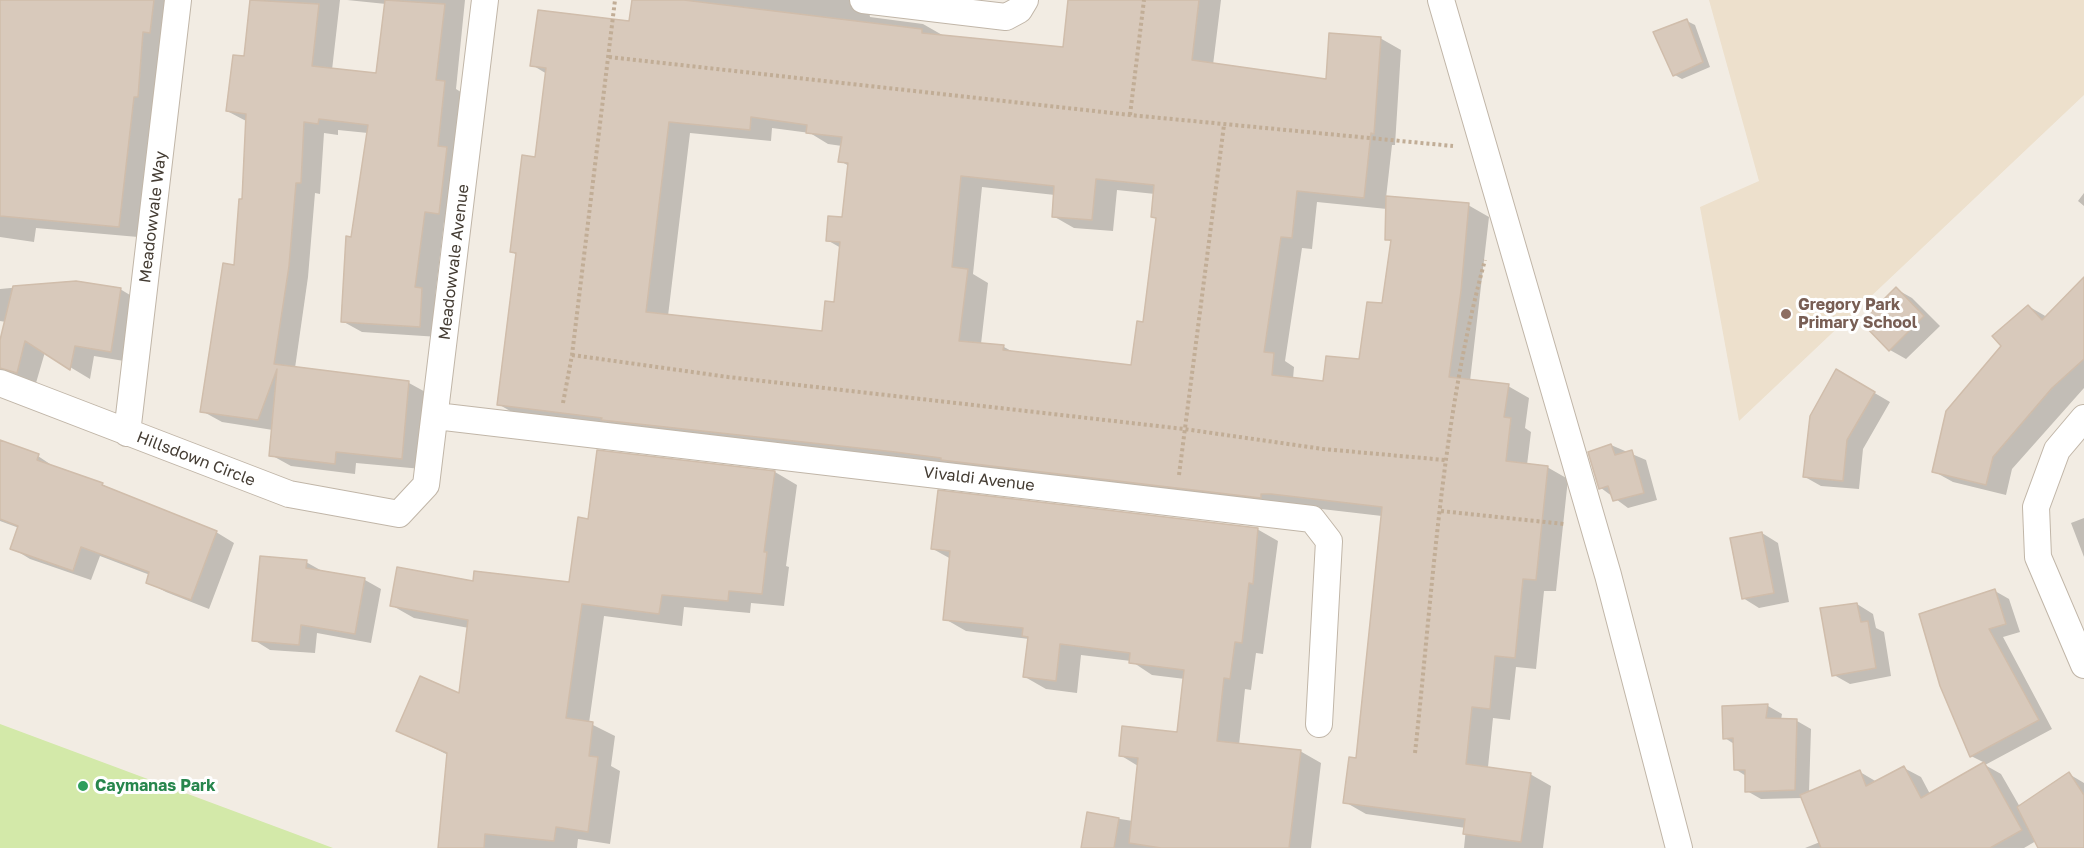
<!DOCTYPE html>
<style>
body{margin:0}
canvas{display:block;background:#f2ece3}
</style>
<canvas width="2084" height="848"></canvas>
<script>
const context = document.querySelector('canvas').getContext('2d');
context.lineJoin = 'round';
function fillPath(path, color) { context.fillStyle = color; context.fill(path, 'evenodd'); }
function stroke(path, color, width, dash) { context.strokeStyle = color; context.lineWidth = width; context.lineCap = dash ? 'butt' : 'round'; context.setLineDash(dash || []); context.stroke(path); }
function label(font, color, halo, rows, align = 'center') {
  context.font = font + ' "Golos Text",sans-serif'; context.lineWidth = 6; context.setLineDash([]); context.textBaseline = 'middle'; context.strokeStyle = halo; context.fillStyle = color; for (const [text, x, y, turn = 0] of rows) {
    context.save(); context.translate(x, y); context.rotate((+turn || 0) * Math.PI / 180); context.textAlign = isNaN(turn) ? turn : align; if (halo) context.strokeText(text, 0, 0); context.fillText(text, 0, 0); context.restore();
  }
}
fillPath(new Path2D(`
 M1709 0H2084V95L1739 421 1700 207 1759 181Z`), '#ede0cc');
fillPath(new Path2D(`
 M0 724 333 848H0Z`), '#d3e9a9');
fillPath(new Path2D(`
 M0 0H183L138 237 36 228 34 242 0 237Z
 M251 0H340L332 70 377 75 386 4 347 0H465L456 89 464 94 459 224 444 222 435 297 441 301 439 337 362 332 342 321 368 133 338 130V135L324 133 320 194 315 193 308 277 295 368 409 383 429 394 422 469 356 463 355 474 291 466 271 455 273 430 222 422 202 411 235 267 243 201 248 122 227 111 245 58Z
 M633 0H877L869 11 870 17 923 24 944 36 1064 48 1085 0H1221L1213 65 1328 81 1380 38 1401 50 1395 145H1392L1386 198 1468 205 1489 217 1470 381 1508 386 1529 398 1525 428 1531 432 1527 465 1547 467 1568 479 1556 591H1544L1536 669 1516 667 1510 720 1493 718 1488 767 1530 774 1551 786 1543 848H1464L1466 828 1366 814 1345 802 1357 759 1382 516 519 416 498 404 517 255 512 252 536 158 547 74 532 65 630 23ZM772 128 810 133 828 144 842 146 840 161 849 166 844 219 827 240 841 248 836 304 824 333 668 316 690 133 771 141ZM982 187 1055 195 1053 216 1074 228 1113 231 1117 190 1155 194 1152 216 1158 219 1145 324 1132 367 1015 353 1004 347 981 344 988 283 973 274ZM1317 202 1387 209 1386 239 1392 242 1383 305 1361 361 1325 383 1293 379 1294 367 1285 361 1302 248 1312 249Z
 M1687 21 1695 25 1710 67 1682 79 1675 75Z
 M2084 193V206L2078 201Z
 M2084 279V388L2012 469 2006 495 1953 482 1933 471 2028 306 2047 317Z
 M75 282 120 289 140 301 130 362 94 356 90 379 45 352 36 383 0 373V346L6 322 0 321V289Z
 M1896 289 1912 298 1940 326 1906 359 1890 350Z
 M1837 371 1890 402 1863 449 1859 489 1821 486 1805 477Z
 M0 440 38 456 56 468 102 484 119 494 216 532 234 543 209 609 166 592 147 582 150 575 100 556 91 580 30 559 12 548 19 528 0 521Z
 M1611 445 1646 460 1657 500 1628 508 1601 488Z
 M599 452 775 472 797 485 786 566 789 567 784 606 751 603 750 613 684 607 682 626 604 616 589 723 615 736 611 766 620 771 610 844 578 839 577 848H439L448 755 398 730 460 695 469 628 414 618 391 605 474 583 570 584 589 520Z
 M2084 518V557L2071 523Z
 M1257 529 1278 541 1263 654 1256 653 1251 690 1245 689 1239 745 1300 751 1321 763 1311 848H1082L1088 814 1133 821 1138 766 1120 755 1178 734 1185 679 1152 675 1131 661 1081 655 1077 693 1046 689 1025 677 1029 639 966 631 945 619 951 559 933 549Z
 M1762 533 1778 543 1789 602 1759 608 1743 598Z
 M306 562 322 571 365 580 381 589 371 643 317 633 315 653 270 650 254 640Z
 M1995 591 2009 599 2020 632 2003 637 2052 729 1985 765 2001 774 2020 807 2069 774 2084 783V848H2040L2036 841 2024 848H1805L1820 842 1802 798 1761 799 1747 791 1746 776 1735 769 1734 744 1725 738 1768 706 1782 714 1781 720 1797 721 1811 729 1809 792 1860 772 1877 782 1904 768 1921 777 1930 794 1985 763 1971 756 1942 686Z
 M1857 604 1873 614 1876 628 1884 632 1891 676 1850 684 1834 675Z`), '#0003');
const building = new Path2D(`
 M0 0H154L150 33 143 32 138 97H134L119 227 0 216Z
 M250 0 319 4 312 66 376 73 385 0 445 4 436 80 445 81 438 146 447 147 439 214 425 212 415 287 422 288 420 327 341 322 346 236 351 237 368 125 319 119 318 124 304 122 301 183H296L289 266 274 364 409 381 402 459 336 452 335 464 269 456 277 369 258 420 200 412 223 263 234 265 239 199H242L246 114 226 111 233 55 244 56Z
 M632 0H684L922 29V33L1063 47 1068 0H1199L1192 60 1326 79 1329 33 1381 37 1374 134 1371 133 1364 198 1297 191 1292 238 1281 237 1264 352 1274 353 1272 375 1323 381 1326 356 1359 359 1367 302 1382 303 1391 240H1385L1386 196 1469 203 1461 291 1449 377 1509 384 1504 417 1511 418 1506 461 1548 466 1536 580 1523 579 1515 658 1495 656 1490 709 1472 707 1466 764 1531 773 1521 842 1463 834 1465 819 1343 803 1349 757 1356 758 1382 507 1271 494H1261V498L941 460V458L895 452 601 420 602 418 497 405 516 253 510 252 522 155 535 157 546 68 530 66 538 10 629 21ZM751 117 807 125 806 133 842 137 838 162 848 163 842 217 828 216 826 241 840 242 834 302 825 301 822 331 646 312 669 122 750 130ZM961 176 1054 186 1052 217 1092 220 1096 179 1154 185 1151 217 1156 218 1143 322 1137 321 1131 365 1003 350 1004 345 959 341 968 269 952 267Z
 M1687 19 1703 62 1673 76 1653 32Z
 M2084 277V359L2052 388 1993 457 1986 485 1932 472 1946 411 2001 346 1992 336 2028 305 2042 320Z
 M76 281 121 288 111 352 75 346 70 370 25 341 17 373 0 368V340L13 286Z
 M1896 287 1924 316 1889 351 1861 322Z
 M1836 369 1875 392 1847 440 1843 481 1803 477 1810 416Z
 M0 440 39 454 37 460 103 483 102 485 217 531 191 600 146 583 149 572 81 547 73 571 10 549 18 526 0 519Z
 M1611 444 1615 455 1632 450 1644 493 1613 501 1608 486 1599 489 1588 452Z
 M597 450 775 471 764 552H767L762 594 729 591 728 601 662 595 659 614 582 604 566 718 593 722 589 756 598 757 588 832 556 827 554 841 485 834 484 848H438L447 753 396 731 420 676 459 693 468 620 390 606 397 567 473 581 474 571 569 582 578 517 588 519Z
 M938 490 1258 528 1253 584 1249 583 1242 643 1235 642 1230 679 1224 678 1217 741 1301 750 1289 848H1161L1129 843 1138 758 1119 756 1122 726 1177 732 1184 670 1129 663 1130 653 1060 644 1056 681 1023 677 1028 637 1022 636 1023 628 943 620 950 551 931 549Z
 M1762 532 1774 593 1742 599 1730 538Z
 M260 556 307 560 306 568 365 578 355 634 301 625 299 645 252 641Z
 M1995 589 2006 624 1989 629 2039 720 1970 757 1940 686 1919 614Z
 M1857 603 1861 622 1868 621 1876 668 1832 676 1820 608Z
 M1768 704 1766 718 1797 719 1795 790 1745 792V770H1734L1733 738 1723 739 1722 706Z
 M1984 762 2022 830 1990 848H1821L1800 795 1860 770 1866 786 1904 766 1921 798Z
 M2069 772 2084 795V848H2038L2017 807Z
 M1087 812 1119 818 1114 848H1081Z`);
fillPath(building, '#d8c9bb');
stroke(building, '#d0bdab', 1.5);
const minor = new Path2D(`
 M863 0 1006 17 1019 10 1025 0
 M1441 0 1608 575 1679 848
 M0 383 289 494 399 514 426 485 485 0
 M436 416 1312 519 1329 541 1319 724
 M2084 418 2057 450 2036 507 2038 557 2084 665
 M127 433 178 0`);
stroke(minor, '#c1b6a8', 28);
stroke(new Path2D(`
 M609 57 1130 115 1453 146
 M1130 115 1144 0
 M572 355 728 377 1184 429 1323 449 1445 460
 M563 403 572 355 615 0
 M1179 475 1224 125
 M1441 511 1564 524
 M1415 753C1433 589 1441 420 1485 260`), '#c1ad96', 4, [3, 3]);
stroke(minor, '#fff', 26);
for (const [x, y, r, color] of [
 [1786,314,6,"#8d6e63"],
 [83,786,6,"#2e9e5b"]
]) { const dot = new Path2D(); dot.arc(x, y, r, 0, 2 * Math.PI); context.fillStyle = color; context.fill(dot); stroke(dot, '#fff', 2); }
label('16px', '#443c33', '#fff', [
 ["Meadowvale Way",153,217,-83],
 ["Meadowvale Avenue",454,262,-83],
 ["Hillsdown Circle",196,459,21],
 ["Vivaldi Avenue",979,479,7]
]);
label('bold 16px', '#785e54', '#fff', [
 ["Gregory Park",1798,305],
 ["Primary School",1798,323]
], 'left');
label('bold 16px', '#27864d', '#fff', [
 ["Caymanas Park",95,786]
], 'left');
</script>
